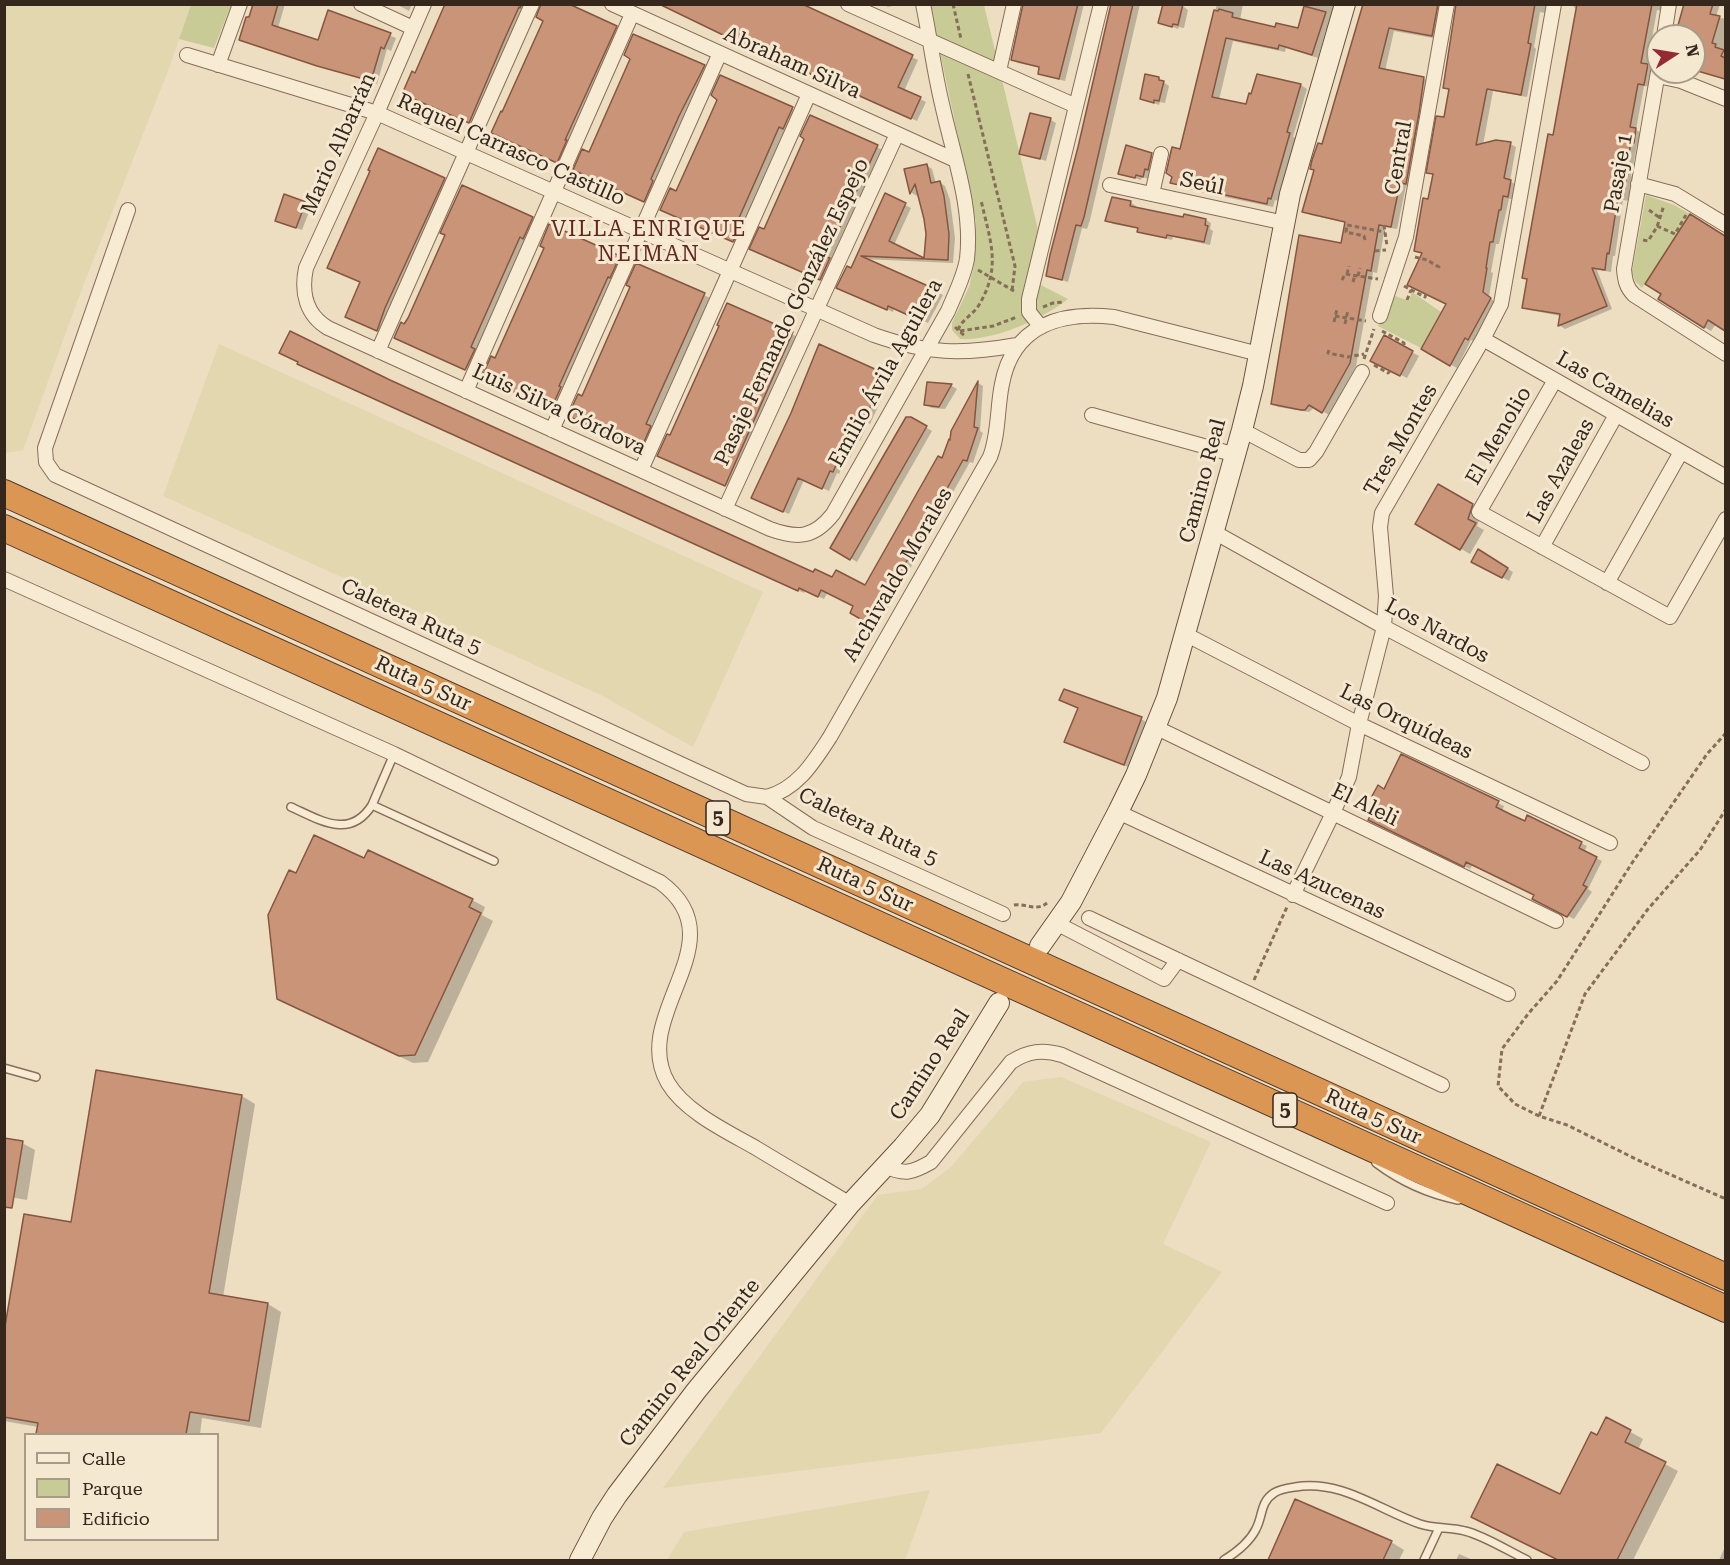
<!DOCTYPE html>
<meta charset="utf-8">
<style>
body{margin:0}
#map{position:relative;width:1730px;height:1565px;overflow:hidden;background:#edddc1;font-family:"Roboto Serif",serif}
canvas{display:block}
.frame{position:absolute;inset:0;border:6px solid #36271d;pointer-events:none}
.legend{position:absolute;left:24px;top:1433px;width:195px;height:108px;box-sizing:border-box;background:#f5e8d1;border:2px solid #a99b89;margin:0;padding:8px 10px;list-style:none;font-size:18px;color:#36271d}
.legend li{display:flex;align-items:center;gap:12px;height:30px}
.legend b{width:30px;border:2px solid #a99b89}
.north{position:absolute;left:1646px;top:24px;width:60px;height:60px;box-sizing:border-box;background:#f5e8d1;border:2px solid #a99b89;border-radius:50%;rotate:78deg;font-size:16px;font-weight:700;line-height:24px;text-align:center;color:#36271d}
.north::after{content:'';display:block;margin:auto;width:21px;height:27px;background:#942a32;clip-path:polygon(50% 0,100% 100%,50% 72%,0 100%)}
</style>
<div id="map">
<canvas width="1730" height="1565"></canvas>
<div class="frame"></div>
<ul class="legend">
<li><b style="height:8px;background:#f8ebd4"></b>Calle</li>
<li><b style="height:16px;background:#c8cb95"></b>Parque</li>
<li><b style="height:16px;background:#ca9478"></b>Edificio</li>
</ul>
<div class="north">N</div>
</div>
<script>
const context = document.querySelector('canvas').getContext('2d');
context.lineJoin = 'round';
function fillPath(path, color) { context.fillStyle = color; context.fill(path, 'evenodd'); }
function stroke(path, color, width, dash) { context.strokeStyle = color; context.lineWidth = width; context.lineCap = dash ? 'butt' : 'round'; context.setLineDash(dash || []); context.stroke(path); }
function label(font, color, halo, rows, align = 'center') {
  context.font = font + ' "Roboto Serif",serif'; context.lineWidth = 6; context.setLineDash([]); context.textBaseline = 'middle'; context.strokeStyle = halo; context.fillStyle = color; for (const [text, x, y, turn = 0] of rows) {
    context.save(); context.translate(x, y); context.rotate((+turn || 0) * Math.PI / 180); context.textAlign = isNaN(turn) ? turn : align; if (halo) context.strokeText(text, 0, 0); context.fillText(text, 0, 0); context.restore();
  }
}
fillPath(new Path2D(`
 M4 5H191L169 68 81 291 23 450 5 453Z
 M219 344 763 592 693 747 601 695 163 496Z
 M1061 1077 1211 1142 1163 1244 1222 1272 1101 1433 663 1488 878 1195 922 1189 952 1166 1023 1082Z
 M930 1490 905 1560H667L684 1532Z`), '#e2d7af');
fillPath(new Path2D(`
 M191 5H231L214 48 179 39Z
 M930 5H984L1039 234 1029 279 1068 299C1043 319 994 341 960 339L952 330V323L969 287 974 266 976 221Z
 M1646 195 1674 205 1690 214 1642 288 1635 281 1632 272Z
 M1412 292 1441 312 1421 348 1378 326 1381 317 1386 318 1395 296 1409 301Z`), '#c8cb95');
fillPath(new Path2D(`
 M254 4H285L278 28 318 42 329 12 396 38 391 51 387 49 377 84 247 42 250 19Z
 M396 4H412L409 11Z
 M446 4H530L475 125 410 96 416 75Z
 M659 4H799L918 60 904 91 926 102 917 121Z
 M883 4H900L888 7Z
 M1024 4H1084L1065 81 1045 76 1040 73 1041 68 1018 63 1012 59Z
 M1112 4H1140L1090 220 1087 229 1082 228 1068 282 1048 276Z
 M1180 4 1188 10 1184 28 1179 27 1178 29 1160 22Z
 M1217 4H1243L1240 20 1276 28 1299 30 1306 4H1335L1328 31 1326 30 1318 58 1286 48 1285 52 1233 41 1219 100 1247 106 1252 96 1258 76 1301 85 1307 89 1293 137 1296 138 1278 201 1275 200 1273 207 1201 192 1178 186 1172 182Z
 M1364 4H1445L1438 39 1394 31 1385 71 1424 79 1430 82 1412 187 1406 186 1397 229 1385 227 1377 273 1373 272 1356 366 1329 415 1315 407 1309 412 1278 407 1272 404 1342 245 1347 223 1310 215 1304 211Z
 M1457 4H1547L1546 13 1540 12 1534 47 1536 49 1527 97 1493 91 1483 145 1510 144 1516 147 1510 181 1516 185 1514 199H1509L1499 244H1496L1491 272 1493 273 1489 297 1496 303 1475 342 1471 340 1457 368 1423 349 1448 303 1423 254 1416 250 1434 175 1428 172 1445 119 1450 91 1445 88Z
 M1571 4H1665L1664 11 1657 10 1647 66 1653 69 1650 87 1644 86 1636 130 1642 133 1639 145H1637L1631 176 1633 177 1629 201 1623 200 1615 256H1613L1611 272 1597 270 1612 309 1565 329 1559 325 1561 316 1529 310 1523 307 1577 10Z
 M1686 4H1720L1716 17 1726 19V80L1694 70V36H1677Z
 M616 27 622 30 563 165 498 136Z
 M704 67 710 70 650 204 581 173 590 154Z
 M721 77 798 112 790 131 785 129 771 160 744 222 748 225 739 244 668 212 718 99Z
 M1159 79 1169 86 1165 103 1160 102 1159 105 1141 98Z
 M810 117 883 150 826 282 757 252 806 138Z
 M1051 120 1056 123 1046 161 1021 153Z
 M1151 155 1157 158 1149 179 1142 177 1141 180 1120 173Z
 M926 165 932 169 936 183 939 182 945 186 950 200 955 238 953 263 863 259 943 295 928 323 894 308 893 312 844 290 885 195 911 208 894 245 926 260 927 234 919 192 917 196 912 193 906 170Z
 M444 179 450 182 383 333 353 320Z
 M1130 202 1136 206V208L1185 219 1206 220 1211 223 1210 229 1213 231 1210 245 1173 237 1172 240 1144 234 1138 231 1139 229 1113 224 1107 220Z
 M305 203 311 207 302 230 282 223Z
 M532 218 538 222 472 372 401 341 405 326Z
 M1717 240 1726 246V330L1716 324 1711 331 1704 327Z
 M619 257 625 260 558 411 490 380 496 360Z
 M704 295 710 298 651 428 656 431 647 451 576 419 582 398Z
 M727 305 798 337 732 488 665 459 671 437 721 325Z
 M1384 337 1419 356 1407 378 1372 360Z
 M885 375 891 379 870 424 868 423 860 441 858 440 850 458 847 456 839 474 837 473 829 491 804 480 789 514 759 501Z
 M389 382 814 574 865 587 942 460 951 442 953 431 978 383 983 386 980 431 983 433 973 463 970 462 877 627 852 613 855 606 828 592 824 599 805 590 804 593 389 406Z
 M928 383 952 386 957 389 945 409 932 408 926 405Z
 M910 418 932 431 857 562 832 547Z
 M1438 486 1482 511 1477 526 1484 530 1470 554 1417 524Z
 M1478 551 1513 572 1509 581 1473 561Z
 M1061 700 1141 719 1150 724 1133 769 1075 746 1079 709Z
 M1385 791 1498 803 1504 806 1502 811 1512 816 1581 843 1587 846 1584 852 1602 861 1588 889 1592 892 1574 919 1540 902 1536 895 1473 864 1470 869 1376 823Z
 M365 860 472 900 485 907 482 915 493 921 428 1062 413 1063 278 998 297 875Z
 M98 1072 242 1096 255 1104 223 1297 268 1304 281 1312 261 1428 202 1418 200 1434H37L38 1427 4 1421V1341L72 1224Z
 M22 1143 35 1150 27 1200 4 1196Z
 M1607 1419 1643 1439 1638 1450 1678 1471 1633 1560H1559L1486 1524 1560 1497 1598 1437Z
 M1295 1501 1391 1542 1404 1550 1399 1560H1270Z
 M1726 1545V1560H1719Z
 M1459 1554 1473 1560H1456Z`), '#0003');
const building = new Path2D(`
 M253 4H278L272 25 318 40 328 10 391 33 384 49 381 47 371 81 317 66 239 40 246 17H249Z
 M445 4H522L520 8 519 7 505 38 469 123 402 94 412 71 415 73Z
 M541 4H569L617 26 565 140H567L557 163 491 133 501 111 502 112 543 21 536 17Z
 M659 4H802L913 55 898 87 921 97 911 119 721 34Z
 M1023 4H1078L1059 79 1038 74 1039 67 1011 60Z
 M1111 4H1133L1084 217 1081 226 1076 225 1062 280 1046 276 1050 255 1078 147Z
 M1163 4H1183L1178 25 1173 24 1172 27 1158 23Z
 M1363 4H1438L1432 36 1389 28 1379 68 1424 77 1419 113 1406 184 1400 183 1391 227 1379 225 1371 271 1367 270 1350 363 1322 413 1309 405 1305 410H1301L1271 404 1299 235 1341 243 1345 222 1302 212 1314 170 1310 169 1312 160 1318 143 1322 144Z
 M1456 4H1535L1528 43 1531 44 1521 95 1487 89 1476 145 1496 140 1511 142 1504 178 1511 180 1508 197 1503 196 1501 210H1499L1493 242H1490L1486 268H1487L1483 292 1491 298 1468 340 1465 338 1450 366 1421 349 1446 304 1407 285 1422 253 1414 251 1423 198 1428 199 1433 174 1426 173 1436 116 1444 117 1449 89 1443 88Z
 M1577 4H1652L1641 63 1648 64 1644 85 1638 84 1633 111 1630 127 1636 128 1634 143H1631L1625 172H1627L1623 199 1618 198 1609 254 1607 253 1605 270 1592 268 1607 306 1558 326 1560 314 1522 308 1527 279 1522 278 1548 134 1553 135Z
 M1684 4H1713L1710 14 1720 16 1712 43 1716 44 1715 47 1724 50 1721 56 1725 58V79L1694 70V36H1675Z
 M1304 6 1326 12 1312 55 1279 45 1278 49 1226 38 1212 97 1246 104 1249 93 1251 94 1257 74 1301 84 1287 132 1290 133 1271 199 1268 198 1267 204 1170 183 1172 177 1166 173 1172 147 1180 149 1214 10 1218 11 1219 9 1233 13 1232 17 1275 27 1276 23 1298 28Z
 M633 34 705 65 679 116 651 179 653 181 644 202 573 170 582 149 589 152 630 59 624 55Z
 M1145 74 1159 77V80L1164 81 1159 101 1154 100V103L1140 99Z
 M720 75 793 107 783 129 779 127 766 157 739 218 743 220 733 242 660 210 670 188 676 191 705 127 717 100 711 95Z
 M1030 113 1051 118 1040 159 1019 154Z
 M810 115 878 145 826 257 830 258 820 280 749 249 759 227 764 229 804 139 800 136Z
 M1126 145 1152 153 1148 170 1145 169 1143 177 1136 175 1135 178 1118 174Z
 M378 148 445 178 385 308 377 331 345 317 360 282 327 268 370 171 368 170Z
 M927 164 931 183 940 181 944 196 949 234 948 260 861 256 937 290 921 321 888 306 887 310 836 288 847 266 851 268 885 193 906 203 889 241 924 258 926 234 924 219 915 184 910 194 904 169Z
 M462 185 533 217 523 239 520 237 471 347 475 349 465 370 394 338 401 322 404 324 408 318 445 235 440 233Z
 M284 194 306 202 296 228 275 221Z
 M1112 197 1131 201 1130 206 1183 217 1184 214 1206 219 1205 225 1208 226 1204 242 1167 235 1166 238 1137 232 1138 228 1105 221Z
 M1690 214 1725 236V331L1708 320 1704 328 1658 299 1661 294 1645 284Z
 M549 224 620 256 610 278 608 277 559 386 561 387 551 409 482 377 491 356 495 358 544 248 540 246Z
 M636 263 705 293 646 424 651 426 641 449 568 416 578 394 582 396 619 312 630 287 626 285Z
 M727 303 793 332 725 486 657 456 667 434 670 435 719 326 717 325Z
 M290 331 390 380 813 572 815 569 832 577 836 570 865 585 938 456 942 458 949 439 950 440 951 431 978 381 974 427 978 428 967 461 963 460 871 625 850 613 853 606 821 590 818 597 799 588 798 591 297 364 298 362 279 353Z
 M1384 335 1413 351 1400 376 1370 361Z
 M819 344 886 374 863 422 861 421 854 439 851 438 843 456 841 454 833 472 830 471 822 489 798 478 783 512 751 498 791 413Z
 M927 382 952 384 939 407 924 405Z
 M906 417H911L927 426 850 560 830 548Z
 M1438 484 1473 504 1468 519 1476 523 1460 550 1415 524Z
 M1478 549 1508 568 1502 578 1471 562Z
 M1064 689 1142 717 1124 765 1064 742 1078 708 1059 700Z
 M1401 754 1499 801 1496 807 1512 815 1525 821 1527 815 1582 842 1579 848 1597 857 1583 885 1587 887 1567 917 1532 899 1534 895 1466 862 1464 867 1368 820 1379 799 1372 796 1378 785 1384 789Z
 M314 835 364 858 368 850 473 899 469 907 481 913 415 1055 399 1056 277 999 268 915 289 870 296 873Z
 M96 1070 242 1095 209 1293 268 1303 249 1421 190 1412 186 1434H36L38 1423 4 1417V1332L24 1214 71 1222Z
 M4 1138 23 1141 12 1208 4 1207Z
 M1606 1417 1631 1430 1625 1442 1666 1462 1617 1560H1558L1471 1517 1497 1464 1560 1494 1591 1432 1597 1435Z
 M1295 1499 1392 1541 1383 1560H1268Z`);
fillPath(building, '#ca9478');
stroke(building, '#85563f', 1.5);
const lane = new Path2D(`
 M372 805 394 754
 M291 807C320 820 350 840 372 805L494 861
 M4 1068 36 1077
 M1376 1163C1400 1181 1428 1194 1458 1200
 M1224 1560C1237 1552 1249 1543 1256 1529 1263 1516 1260 1502 1274 1493 1280 1489 1288 1488 1295 1487 1341 1479 1379 1510 1420 1524 1435 1529 1450 1527 1465 1531 1483 1535 1510 1552 1527 1560
 M1424 1560 1439 1528`);
const street = new Path2D(`
 M361 4 413 28
 M424 4 377 113 306 268C301 292 306 315 328 328L770 529C798 539 814 538 833 514L948 311C955 294 964 277 967 259 973 207 953 155 942 104 934 71 930 38 923 4
 M612 4 955 160
 M848 4 1076 106
 M1664 36 1669 4
 M187 55 377 113 874 335C928 354 961 355 1017 345
 M218 65 240 4
 M999 71 1014 4
 M1658 72 1624 269C1625 280 1626 287 1634 295L1726 354
 M1658 76 1681 81 1726 99
 M1638 184 1675 194 1726 225
 M1110 185 1285 223
 M1152 194 1161 154
 M128 210 45 448 46 462 55 475 746 794 767 797 813 828 1003 914
 M1380 316 1406 237 1447 4
 M1041 327 1029 312V299L1101 4
 M1483 339 1726 477
 M378 351 532 4
 M1555 380 1479 512 1670 617 1726 519
 M466 391 632 14
 M1092 415 1236 455
 M552 430 720 53
 M1242 430 1299 460H1309L1316 452 1362 372
 M641 470 809 94
 M725 509 897 134
 M1214 532 1384 627 1642 763
 M1542 547 1616 415
 M4 579 394 754 660 882C741 941 628 1014 668 1083 685 1112 728 1132 756 1148 787 1167 819 1185 850 1204
 M1607 583 1681 452
 M1185 634 1359 724 1610 843
 M1155 727 1556 921
 M767 797C798 788 813 763 830 737L990 457C999 434 997 408 1002 384 1013 325 1061 311 1114 317L1259 354
 M1118 812 1508 994
 M1293 895 1333 813 1349 777 1359 724 1384 627 1386 596 1380 527 1382 513 1483 339 1501 304 1554 4
 M1089 918 1442 1085
 M1056 923 1164 979 1178 960
 M884 1166C905 1175 912 1173 931 1162L1011 1062C1028 1051 1043 1049 1062 1055L1387 1203`);
const secondary = new Path2D(`
 M1040 946 1071 902 1118 812 1136 775 1167 698 1242 430 1253 386 1290 194 1345 4
 M580 1560 602 1518 617 1495 696 1391 850 1204 903 1147 930 1115 999 1003`);
const highway = new Path2D(`
 M4 493 1726 1277
 M4 528 1726 1309`);
stroke(lane, '#866e59', 10);
stroke(street, '#866e59', 16);
stroke(secondary, '#684f3c', 22);
stroke(highway, '#543d2d', 28);
stroke(new Path2D(`
 M953 4 961 39
 M968 74 1015 266 1012 291
 M1649 210 1660 218
 M1384 225 1387 246
 M1657 226 1675 234 1686 215
 M1365 240 1364 236 1346 232 1347 225 1385 232
 M1643 240 1648 241 1657 227 1664 205
 M1375 251 1386 250
 M1415 257 1427 260 1439 267 1438 268
 M978 270 1014 291
 M1347 274 1349 266
 M1358 276 1360 268
 M1342 280 1345 274 1378 279
 M1353 282 1355 275
 M1404 286 1425 297 1426 294
 M1407 300 1411 290
 M1043 307 1053 303 1064 302
 M1335 316 1366 321
 M1334 322 1337 309
 M1345 324 1348 310
 M955 327 966 337
 M958 330C962 319 973 315 979 305 1002 266 990 241 981 200
 M960 331 993 326 1017 317
 M1382 331 1404 343V346
 M1329 350 1328 353 1348 357 1364 354
 M1364 359 1374 329
 M1374 365 1388 373 1390 371
 M1726 733 1707 754 1632 863 1557 981 1528 1014 1502 1049 1498 1086 1515 1104 1539 1116 1567 1125 1644 1163 1726 1199
 M1014 905C1026 903 1036 912 1047 903
 M1254 980 1287 907
 M1539 1116 1585 994 1648 909 1700 850 1726 809`), '#866e59', 3, [4.5, 3]);
stroke(lane, '#f8ebd4', 7);
stroke(street, '#f8ebd4', 14);
stroke(secondary, '#f8ebd4', 20);
stroke(highway, '#db9653', 26);
for (const [x, y, w] of [
 [718,818,24],
 [1285,1110,24]
]) { const box = new Path2D(); box.roundRect(x - w / 2, y - 17, w, 34, 4.5); context.fillStyle = '#f5e8d1'; context.fill(box); stroke(box, '#36271d', 1.5); }
label('bold 20px', '#36271d', null, [
 ["5",718,818],
 ["5",1285,1110]
]);
label('21px', '#36271d', '#f5e8d1', [
 ["Abraham Silva",792,63,24],
 ["Mario Albarrán",339,144,-66],
 ["Raquel Carrasco Castillo",511,150,24],
 ["Central",1399,158,-80],
 ["Pasaje 1",1619,173,-80],
 ["Seúl",1202,184,12],
 ["Pasaje Fernando González Espejo",792,312,-65],
 ["Emilio Ávila Aguilera",886,373,-61],
 ["Las Camelias",1615,390,30],
 ["Luis Silva Córdova",559,410,25],
 ["El Menolio",1499,436,-60],
 ["Tres Montes",1401,440,-60],
 ["Las Azaleas",1561,471,-61],
 ["Camino Real",1203,481,-75],
 ["Archivaldo Morales",898,575,-60],
 ["Caletera Ruta 5",411,617,25],
 ["Los Nardos",1437,631,28],
 ["Ruta 5 Sur",423,684,25],
 ["Las Orquídeas",1406,722,26],
 ["El Aleli",1365,805,26],
 ["Caletera Ruta 5",868,827,26],
 ["Ruta 5 Sur",865,885,25],
 ["Las Azucenas",1322,885,25],
 ["Camino Real",930,1065,-57],
 ["Ruta 5 Sur",1373,1117,25],
 ["Camino Real Oriente",690,1363,-51]
]);
context.letterSpacing = '1.5px';
label('22px', '#62271d', '#f5e8d1', [
 ["VILLA ENRIQUE",649,230],
 ["NEIMAN",649,255]
]);
context.letterSpacing = '0px';
</script>
